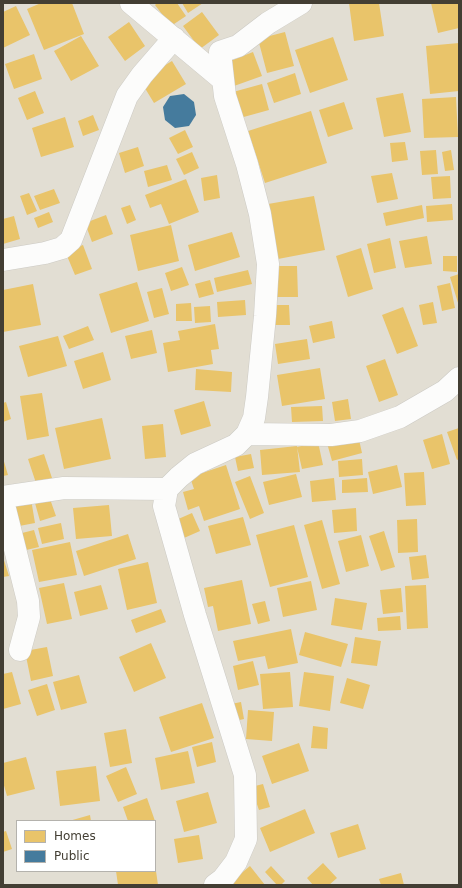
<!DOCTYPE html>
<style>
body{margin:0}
#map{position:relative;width:462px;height:888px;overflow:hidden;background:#eeece6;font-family:"DejaVu Sans",sans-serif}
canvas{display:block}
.frame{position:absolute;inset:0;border:4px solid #433e33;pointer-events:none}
.legend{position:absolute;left:16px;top:820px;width:140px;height:52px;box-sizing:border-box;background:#fff;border:1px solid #b4b2ad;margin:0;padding:5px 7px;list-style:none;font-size:12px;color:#433e33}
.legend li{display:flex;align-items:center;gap:8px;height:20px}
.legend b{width:20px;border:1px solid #b4b2ad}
</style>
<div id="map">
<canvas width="462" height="888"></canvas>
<div class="frame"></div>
<ul class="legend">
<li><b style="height:11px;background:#e9c46a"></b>Homes</li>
<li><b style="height:11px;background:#457b9d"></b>Public</li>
</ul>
</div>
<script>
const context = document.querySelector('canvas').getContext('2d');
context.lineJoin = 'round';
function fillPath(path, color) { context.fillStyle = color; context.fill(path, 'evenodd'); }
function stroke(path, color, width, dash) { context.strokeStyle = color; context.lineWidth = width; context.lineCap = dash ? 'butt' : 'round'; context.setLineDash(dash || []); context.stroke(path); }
fillPath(new Path2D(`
 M3 3H459V885H3ZM17 821H155V871H17Z`), '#e2ded3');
fillPath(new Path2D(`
 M41 3H72L84 34 44 50 27 9Z
 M157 3H177L186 16 171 26 155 5Z
 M182 3H203L188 13Z
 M349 3H379L384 36 354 41Z
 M431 3H459V28L438 33Z
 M16 6 30 35 3 48V12Z
 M202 12 219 35 200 49 183 26Z
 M129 22 145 46 125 61 108 37Z
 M285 32 294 66 267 73 258 39Z
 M81 36 99 66 71 81 54 51Z
 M333 37 348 80 310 93 295 50Z
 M459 43V91L430 94 426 46Z
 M253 52 262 76 234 86 225 63Z
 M34 54 42 79 14 89 5 64Z
 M172 61 186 84 154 103 140 80Z
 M295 73 301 94 274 103 267 83Z
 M262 84 269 110 240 118 233 92Z
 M35 91 44 113 27 120 18 98Z
 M403 93 411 132 384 137 376 98Z
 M456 97 458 137 424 138 422 99Z
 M344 102 353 129 328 137 319 110Z
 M311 111 327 163 265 183 248 131Z
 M93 115 99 130 83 136 78 121Z
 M65 117 74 147 41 157 32 128Z
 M185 130 193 147 178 154 169 138Z
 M405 142 408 160 392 162 390 143Z
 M138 147 144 166 125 173 119 153Z
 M436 150 438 174 422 175 420 151Z
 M451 150 454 170 445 171 442 152Z
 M192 152 199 168 184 175 176 159Z
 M167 165 172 180 148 187 144 171Z
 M392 173 398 199 377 203 371 176Z
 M217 175 220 198 204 201 201 178Z
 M450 176 451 198 433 199 431 177Z
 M186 179 199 212 169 224 161 204 150 208 145 195Z
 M54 189 60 203 40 210 34 196Z
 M29 193 37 211 27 215 20 196Z
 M314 196 325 250 278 259 268 204Z
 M452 204 453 220 427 222 426 206Z
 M130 205 136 220 127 224 121 208Z
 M422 205 424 218 386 226 383 213Z
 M49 212 53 222 38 228 34 218Z
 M106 215 113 234 92 242 85 223Z
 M14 216 20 239 3 244V219Z
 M171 225 179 261 138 271 130 235Z
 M232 232 240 257 195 271 188 245Z
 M427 236 432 264 405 268 399 241Z
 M390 238 396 268 374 273 367 244Z
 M83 245 92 269 75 275 65 251Z
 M361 248 373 289 348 297 336 256Z
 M443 256H457V272L443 271Z
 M274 266H297L298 297H275Z
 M182 267 189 285 171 291 165 273Z
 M248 270 252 284 217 292 214 278Z
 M459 274V306L450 277Z
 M210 280 214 294 199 298 195 284Z
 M137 282 149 321 111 333 99 294Z
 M450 283 455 308 442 311 437 286Z
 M33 284 41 325 3 332V290Z
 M162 288 169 314 154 318 147 292Z
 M245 300 246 315 218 317 217 302Z
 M433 302 437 323 423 325 419 305Z
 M191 303 192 321H176V304Z
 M271 305H289L290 325H272Z
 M210 306 211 322 195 323 194 307Z
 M403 307 418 346 397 354 382 315Z
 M332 321 335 338 313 343 309 326Z
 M215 324 219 349 211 350 213 364 168 372 163 343 180 340 178 331Z
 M88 326 94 340 69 349 63 336Z
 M152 330 157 353 131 359 125 336Z
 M58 336 67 366 28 377 19 346Z
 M307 339 310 359 278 364 275 344Z
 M103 352 111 380 83 389 74 361Z
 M385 359 398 395 379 402 366 366Z
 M320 368 325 399 282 406 277 375Z
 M196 369 232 372 231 392 195 390Z
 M42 393 49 436 27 440 20 396Z
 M348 399 351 419 335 421 332 402Z
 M204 401 211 426 181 435 174 410Z
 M6 402 11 419 3 422V403Z
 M322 406 323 421 292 422 291 407Z
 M102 418 111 459 64 469 55 428Z
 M163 424 166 457 145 459 142 426Z
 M459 428V459L457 460 447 432Z
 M442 434 450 464 432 469 423 440Z
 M358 435 362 453 332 461 327 443Z
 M318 442 323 465 302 469 297 447Z
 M297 446 300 472 262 475 260 450Z
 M44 454 53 481 37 486 28 459Z
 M251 454 254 468 238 471 235 457Z
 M3 458 8 475 3 476Z
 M362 459 363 475 339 477 338 461Z
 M226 465 240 509 204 521 199 506 188 510 183 492 194 489 190 477Z
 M397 465 402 487 373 494 368 472Z
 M424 472 426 505 406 506 404 473Z
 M296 474 302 497 269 505 263 482Z
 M250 476 264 513 250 519 235 482Z
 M334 478 336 500 312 502 310 481Z
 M367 478 368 492 342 493V480Z
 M31 499 35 523 14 527 10 502Z
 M50 499 56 516 40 521 35 503Z
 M109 505 112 536 76 539 73 508Z
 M356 508 357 531 334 533 332 510Z
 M192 513 200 531 184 538 176 520Z
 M243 517 251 545 216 554 208 526Z
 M417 519 418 552 398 553 397 520Z
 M322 520 340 584 322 589 304 525Z
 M61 523 64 539 42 544 38 528Z
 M294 525 308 577 270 587 256 535Z
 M34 530 39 547 22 551 18 534Z
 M384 531 395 567 381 571 369 536Z
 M128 534 136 559 84 576 76 551Z
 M361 535 369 566 346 572 338 541Z
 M70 542 77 575 39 582 32 550Z
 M426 555 429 578 412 580 409 557Z
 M3 557 9 576 3 577Z
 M148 562 157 603 127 610 118 569Z
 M242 580 251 624 218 631 213 606 208 607 204 588Z
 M311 581 317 610 283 617 277 588Z
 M64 583 72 619 47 624 39 588Z
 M101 585 108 609 80 616 74 592Z
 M426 585 428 628 407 629 405 586Z
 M401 588 403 612 383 614 380 590Z
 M335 598 367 603 362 630 331 625Z
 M265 601 270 621 258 624 252 604Z
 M161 609 166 622 136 633 131 620Z
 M400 616 401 630 378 631 377 618Z
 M291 629 298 663 268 669 265 656 238 661 233 641Z
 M305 632 348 644 341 667 299 655Z
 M355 637 381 641 377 666 351 663Z
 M151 643 166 678 134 692 119 657Z
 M47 647 53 676 31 681 25 651Z
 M253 661 259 685 238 690 233 666Z
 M12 672 21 704 3 709V674Z
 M290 672 293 707 263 709 260 674Z
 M304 672 334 676 330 711 299 706Z
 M79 675 87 703 61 710 53 682Z
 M347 678 370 685 363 709 340 703Z
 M47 684 55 710 37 716 28 690Z
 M241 702 244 719 235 721 231 704Z
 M202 703 214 738 171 752 159 717Z
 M248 710 274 712 272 741 246 739Z
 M313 726 328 728 327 749 311 748Z
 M126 729 132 763 110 767 104 733Z
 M212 742 216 762 197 767 192 747Z
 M299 743 309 771 272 784 262 756Z
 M188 751 195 783 161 790 155 758Z
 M26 757 35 789 7 796 3 782V763Z
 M96 766 100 801 60 806 56 771Z
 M126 767 137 794 118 802 106 776Z
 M263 784 270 807 259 810 251 787Z
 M208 792 217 823 184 832 176 801Z
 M147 798 155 821H128L123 807Z
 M305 809 315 833 270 852 260 828Z
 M90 815 91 821H69Z
 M358 824 366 849 338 858 330 833Z
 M6 831 12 849 3 852V832Z
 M199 835 203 859 178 863 174 839Z
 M323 863 337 878 329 885H313L307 878Z
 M250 866 265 885H227Z
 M271 866 285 881 281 885H277L265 872Z
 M116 871H156L158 885H118Z
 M401 873 404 885H381L379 879Z`), '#e9c46a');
fillPath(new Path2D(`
 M184 94 194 102 196 115 189 126 175 128 165 120 163 107 170 96Z`), '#457b9d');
const minor = new Path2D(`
 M131 3 222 79
 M3 260 45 253 62 248 71 240 127 96 142 75 174 38
 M247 434 331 435 360 431 400 417 445 391 459 378
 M3 497 64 488 167 489
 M3 501 28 601 29 617 20 650
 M215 885 223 879 236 862 246 839 245 775 195 615 164 506 167 489 179 477 195 464 236 445 247 434 254 418 257 397 265 316 268 264 260 214 247 164 225 96 220 52 238 46 268 23 301 3`);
stroke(minor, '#cccac4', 23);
stroke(minor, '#fcfcfb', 22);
</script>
